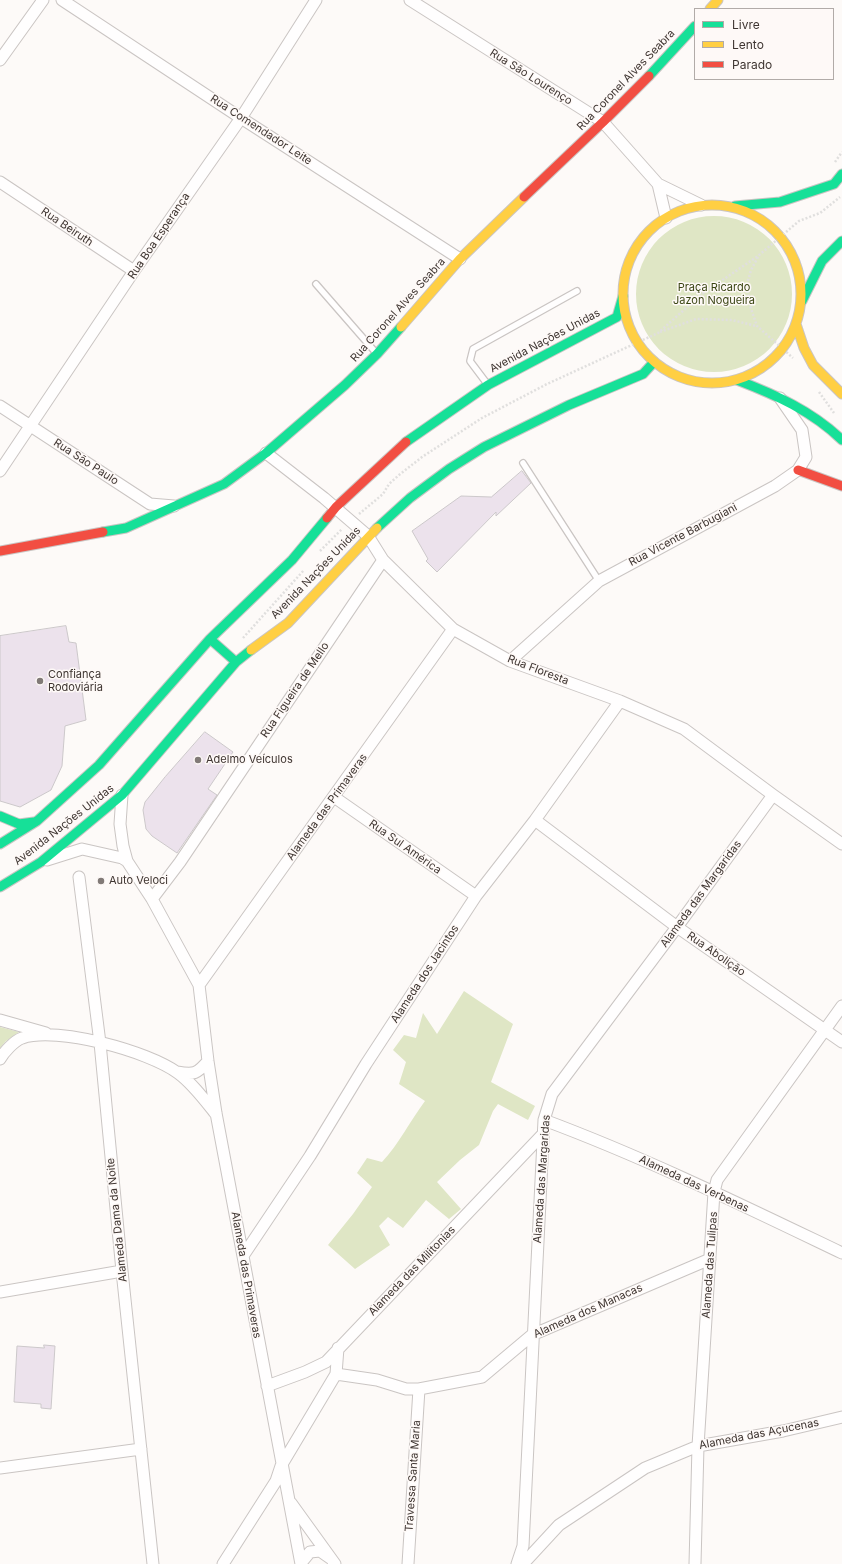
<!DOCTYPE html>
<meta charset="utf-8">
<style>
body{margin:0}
#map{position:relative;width:842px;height:1564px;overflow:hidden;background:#fdfaf8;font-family:Inter,sans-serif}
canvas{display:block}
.legend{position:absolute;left:694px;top:8px;width:140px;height:72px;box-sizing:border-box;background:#fef9f7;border:1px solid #b1aba8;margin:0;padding:5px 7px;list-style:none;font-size:12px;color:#3e3531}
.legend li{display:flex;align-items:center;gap:8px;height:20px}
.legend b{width:20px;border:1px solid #b1aba8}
</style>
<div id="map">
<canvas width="842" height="1564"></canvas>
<ul class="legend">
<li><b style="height:5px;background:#16e098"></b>Livre</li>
<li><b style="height:5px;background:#ffcf43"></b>Lento</li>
<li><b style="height:5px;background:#f24e42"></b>Parado</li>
</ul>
</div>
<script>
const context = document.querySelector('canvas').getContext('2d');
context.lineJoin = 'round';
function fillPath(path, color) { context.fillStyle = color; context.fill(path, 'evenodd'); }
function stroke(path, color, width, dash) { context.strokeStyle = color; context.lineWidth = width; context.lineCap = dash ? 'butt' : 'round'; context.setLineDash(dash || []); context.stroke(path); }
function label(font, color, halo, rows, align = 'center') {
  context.font = font + ' Inter,sans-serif'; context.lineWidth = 3; context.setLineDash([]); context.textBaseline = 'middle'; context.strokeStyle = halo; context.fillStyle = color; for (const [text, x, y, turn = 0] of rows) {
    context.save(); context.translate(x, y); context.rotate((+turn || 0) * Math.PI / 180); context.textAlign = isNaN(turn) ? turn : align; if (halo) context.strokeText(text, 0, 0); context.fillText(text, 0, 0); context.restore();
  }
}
fillPath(new Path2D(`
 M636 294a78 78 0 1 1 156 0a78 78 0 1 1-156 0Z
 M464 991 513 1024 491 1082 535 1106 528 1120 498 1104 493 1111 479 1145 460 1160 437 1182 461 1209 449 1219 426 1200 403 1228 388 1217 379 1226 390 1245 355 1269 328 1245 353 1214 372 1187 357 1173 367 1158 382 1162C399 1144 410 1121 425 1101L399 1084 406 1062 393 1050 404 1035 416 1038 423 1013 437 1034Z
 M0 1027 19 1032 6 1041 0 1048Z`), '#dfe6c5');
const building = new Path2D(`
 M522 471 531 483 496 516V512L437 572 426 561 428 559 412 531 461 496 491 497Z
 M66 626 69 642 76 643 86 720 65 726 62 766 51 790 20 807 0 801V636Z
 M205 732 233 752 208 789 217 795 177 853 152 836 146 829 143 810 145 802 165 777Z
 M44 1345 55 1346 51 1409 41 1408V1404L14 1402 17 1346 44 1348Z`);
fillPath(building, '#ece2ec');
stroke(building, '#ccc8ca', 1);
const lane = new Path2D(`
 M316 284 377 354
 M488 385 470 361 473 349 577 291
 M523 463 599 581`);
const street = new Path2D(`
 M62 0 241 118 460 259
 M410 0 603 122 658 184 701 205
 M0 60 43 0
 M0 182 134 271
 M658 184 666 218
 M0 406 150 504 174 506
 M266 453 324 498 368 536 383 560 453 629 510 661 620 701 684 729 773 795 842 844
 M0 471 134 271 241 118 316 0
 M510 661 599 581 775 486 798 470 806 457 802 430 780 398
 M122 795 120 824 123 846 127 861 152 899 199 985 208 1061 216 1113 301 1564
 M334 797 476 896
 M535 820 677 927 842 1042
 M47 860 82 849 122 858 127 861
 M79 877 100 1043 122 1271 153 1564
 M152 899 180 862 383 560
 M199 985 453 629
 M0 1020 46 1033
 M0 1059C4 1052 14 1041 22 1038 57 1026 148 1051 178 1073 192 1083 204 1099 215 1113
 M177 1072C194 1075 197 1074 208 1061
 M544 1120C646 1158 744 1206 842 1253
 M243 1256 310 1156 366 1064 476 896 535 820 620 701
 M0 1292 122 1271
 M338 1348 336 1374 377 1380 406 1389H419L482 1377 532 1335 710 1259
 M267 1386 305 1372 326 1362 543 1134
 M0 1468 141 1449
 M291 1503 335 1564
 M301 1563 310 1552 320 1551 330 1558
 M223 1564 276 1481 281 1466 336 1374
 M408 1564 419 1389
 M517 1564 523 1546 544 1120 552 1094 677 927 773 795
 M523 1564 559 1525 645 1468 698 1446 783 1431 842 1417
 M695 1564 698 1446 714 1192 717 1180 842 1006`);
const fast = new Path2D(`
 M649 76 695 26
 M735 206 780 202 834 184 842 174
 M802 301 822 261 842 241
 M737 380C776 395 812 411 842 440
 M406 442 488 385 617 317 623 296
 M377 528 410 498 449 469 484 447 569 405 643 374 654 362
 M103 532 126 528 224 484 266 453 345 385 377 354 401 327
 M210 639 236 662
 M0 816 19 824 34 822
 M0 844 37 821 99 765 210 639 292 560 327 518
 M0 887 41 862 122 795 236 662 251 650`);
const slow = new Path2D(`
 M710 9 718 0
 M623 294a89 89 0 1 1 178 0a89 89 0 1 1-178 0Z
 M796 324 804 348 813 365 842 394
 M401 327 460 259 524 197
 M251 650 288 623 377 528`);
const jam = new Path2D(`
 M524 197 603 122 649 76
 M798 470 842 486
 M327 518 336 507 406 442
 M0 551 103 532`);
stroke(lane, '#cac5c3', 8);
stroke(street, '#cac5c3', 13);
stroke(fast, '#cac5c3', 11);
stroke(slow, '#cac5c3', 11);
stroke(jam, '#cac5c3', 11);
stroke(new Path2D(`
 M835 162 842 152
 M758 257 751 270 747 284 750 306 757 326 793 358
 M660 332 696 319 732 320 756 326
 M819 392 834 413
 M359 514 383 494 389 484 399 475 422 457 482 418 547 384 658 333 702 294 758 256 799 221 820 213 840 197
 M320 551 342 529
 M243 638 304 570`), '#e0dfde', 2.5, [2, 2]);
stroke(lane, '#fffefe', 5.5);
stroke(street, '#fffefe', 11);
stroke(fast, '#16e098', 9);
stroke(slow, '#ffcf43', 9);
stroke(jam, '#f24e42', 9);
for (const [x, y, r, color] of [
 [40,681,4,"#817a77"],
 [198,760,4,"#817a77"],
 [101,881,4,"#817a77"]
]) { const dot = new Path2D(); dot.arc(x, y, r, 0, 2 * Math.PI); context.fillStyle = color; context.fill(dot); stroke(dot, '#fef9f7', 1.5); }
label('11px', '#3e3531', '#fef9f7', [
 ["Rua São Lourenço",531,77,32],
 ["Rua Coronel Alves Seabra",626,80,-46],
 ["Rua Comendador Leite",261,130,33],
 ["Rua Beiruth",67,227,34],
 ["Rua Boa Esperança",159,236,-56],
 ["Rua Coronel Alves Seabra",398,310,-48],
 ["Avenida Nações Unidas",545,341,-28],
 ["Rua São Paulo",86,462,33],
 ["Rua Vicente Barbugiani",683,535,-28],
 ["Avenida Nações Unidas",316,573,-46],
 ["Rua Floresta",538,670,21],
 ["Rua Figueira de Mello",295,690,-56],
 ["Alameda das Primaveras",327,807,-54],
 ["Avenida Nações Unidas",64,825,-38],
 ["Rua Sul América",405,847,35],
 ["Alameda das Margaridas",701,894,-54],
 ["Rua Abolição",716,954,35],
 ["Alameda dos Jacintos",425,974,-57],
 ["Alameda das Margaridas",542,1179,-86],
 ["Alameda das Verbenas",694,1184,25],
 ["Alameda Dama da Noite",117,1220,-96],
 ["Alameda das Tulipas",710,1265,-86],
 ["Alameda das Militonias",412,1271,-46],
 ["Alameda das Primaveras",246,1275,80],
 ["Alameda dos Manacas",588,1311,-24],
 ["Alameda das Açucenas",759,1434,-11],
 ["Travessa Santa Maria",413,1476,-86]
]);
label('11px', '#3a4513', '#fef9f7', [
 ["Praça Ricardo",714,288],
 ["Jazon Nogueira",714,301]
]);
label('11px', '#3e3531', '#fef9f7', [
 ["Confiança",48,675],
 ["Rodoviária",48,688],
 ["Adelmo Veículos",206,760],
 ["Auto Veloci",109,881]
], 'left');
</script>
